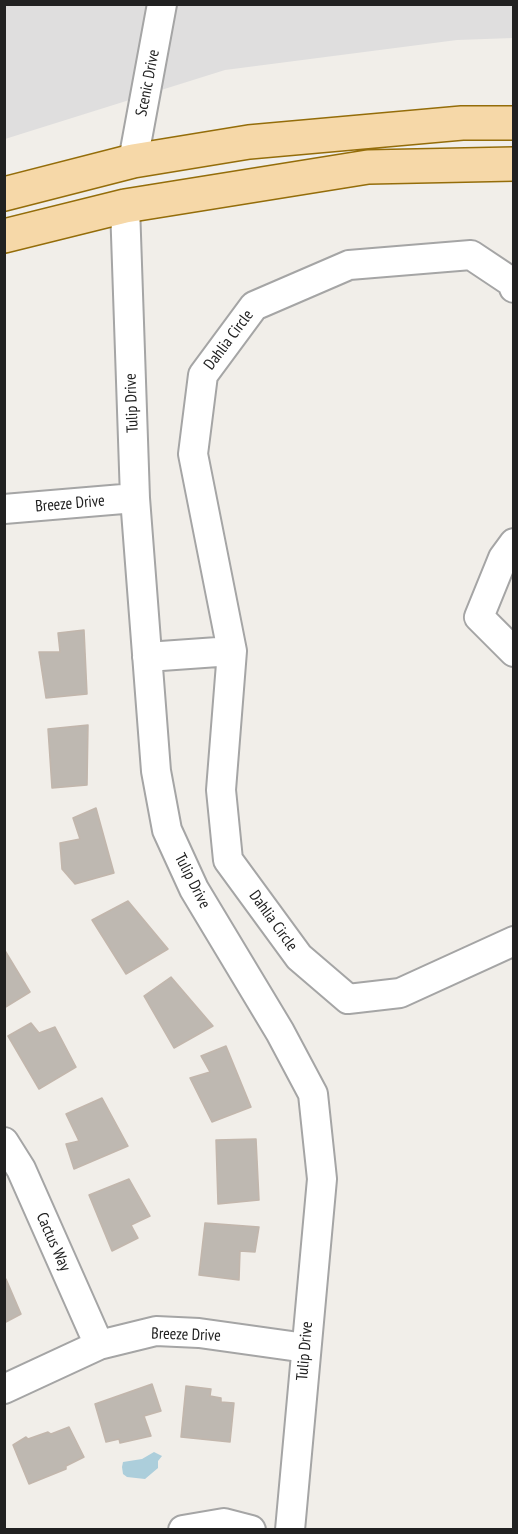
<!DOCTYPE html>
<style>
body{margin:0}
#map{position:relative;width:518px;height:1534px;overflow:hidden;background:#f1eee9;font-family:"PT Sans Narrow",sans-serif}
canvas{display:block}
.frame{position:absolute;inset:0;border:6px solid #212121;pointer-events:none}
</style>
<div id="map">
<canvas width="518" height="1534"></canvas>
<div class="frame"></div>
</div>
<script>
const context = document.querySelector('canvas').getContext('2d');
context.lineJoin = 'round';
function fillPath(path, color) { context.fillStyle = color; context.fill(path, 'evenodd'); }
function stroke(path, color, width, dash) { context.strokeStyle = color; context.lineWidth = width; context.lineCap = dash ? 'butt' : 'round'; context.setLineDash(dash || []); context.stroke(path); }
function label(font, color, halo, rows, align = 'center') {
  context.font = font + ' "PT Sans Narrow",sans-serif'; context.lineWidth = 6; context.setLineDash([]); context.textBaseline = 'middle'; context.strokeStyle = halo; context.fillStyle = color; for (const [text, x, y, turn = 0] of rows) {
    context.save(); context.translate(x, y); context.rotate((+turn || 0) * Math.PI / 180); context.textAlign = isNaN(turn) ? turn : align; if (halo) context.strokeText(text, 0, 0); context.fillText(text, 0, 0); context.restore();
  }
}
fillPath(new Path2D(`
 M5 5H513V38L457 40 225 70 5 139Z`), '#dfdede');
fillPath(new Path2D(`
 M154 1452 162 1456 158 1461V1468L145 1479 127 1477 123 1474 122 1467 123 1462 142 1459Z`), '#accedb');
const building = new Path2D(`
 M84 630 87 694 46 698 39 652H60L58 633Z
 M88 725 87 785 52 788 48 729Z
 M96 808 114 873 75 884 62 869 60 843 80 839 73 818Z
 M128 901 168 949 126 974 92 920Z
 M4 949 30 992 4 1008Z
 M171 977 213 1026 174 1048 144 996Z
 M31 1023 39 1033 55 1027 76 1067 39 1089 8 1036Z
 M226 1046 251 1107 212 1122 190 1078 210 1072 201 1056Z
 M102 1098 128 1146 74 1169 66 1144 79 1141 66 1114Z
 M256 1139 259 1200 218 1204 216 1140Z
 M129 1179 150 1216 131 1225 138 1238 112 1251 89 1195Z
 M205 1223 259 1227 255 1252 240 1251 239 1280 199 1275Z
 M4 1279H6L21 1314 4 1323Z
 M152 1384 161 1411 144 1416 151 1436 120 1443 119 1439 106 1442 95 1404Z
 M186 1386 211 1389 210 1396 221 1398V1402L234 1403 230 1442 181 1437Z
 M69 1427 84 1457 66 1466V1469L29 1484 13 1445 26 1437 28 1439 48 1432 51 1434Z`);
fillPath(building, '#beb8b1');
stroke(building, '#c2b6ac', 1.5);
const minor = new Path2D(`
 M133 161 162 4
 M125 206 135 498 156 771 167 830 194 889 280 1032 313 1094 322 1179 290 1530
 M514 288 513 283 471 255 349 265 254 306 203 375 193 454 232 651 221 790 228 860 299 957 348 999 400 993 514 941
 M4 509 135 498
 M514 543 503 558 479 617 514 652
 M147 657 232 651
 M4 1142 21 1169 99 1345
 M4 1389 99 1345 156 1331 199 1333 306 1348
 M183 1530 224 1523 251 1530`);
const primary = new Path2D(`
 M4 194 133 161 249 142 462 123H514
 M4 236 125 206 368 167 514 164`);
stroke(minor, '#a5a5a5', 32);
stroke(primary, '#946d0a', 36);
stroke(minor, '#fff', 28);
stroke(primary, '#f6d8a8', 33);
label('16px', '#212121', '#fff', [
 ["Scenic Drive",148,83,-79],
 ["Dahlia Circle",229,340,-53],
 ["Tulip Drive",132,403,-92],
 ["Breeze Drive",70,504,-5],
 ["Tulip Drive",192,881,63],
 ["Dahlia Circle",273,921,54],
 ["Cactus Way",53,1242,66],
 ["Breeze Drive",186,1335,2],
 ["Tulip Drive",305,1351,-85]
]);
</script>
